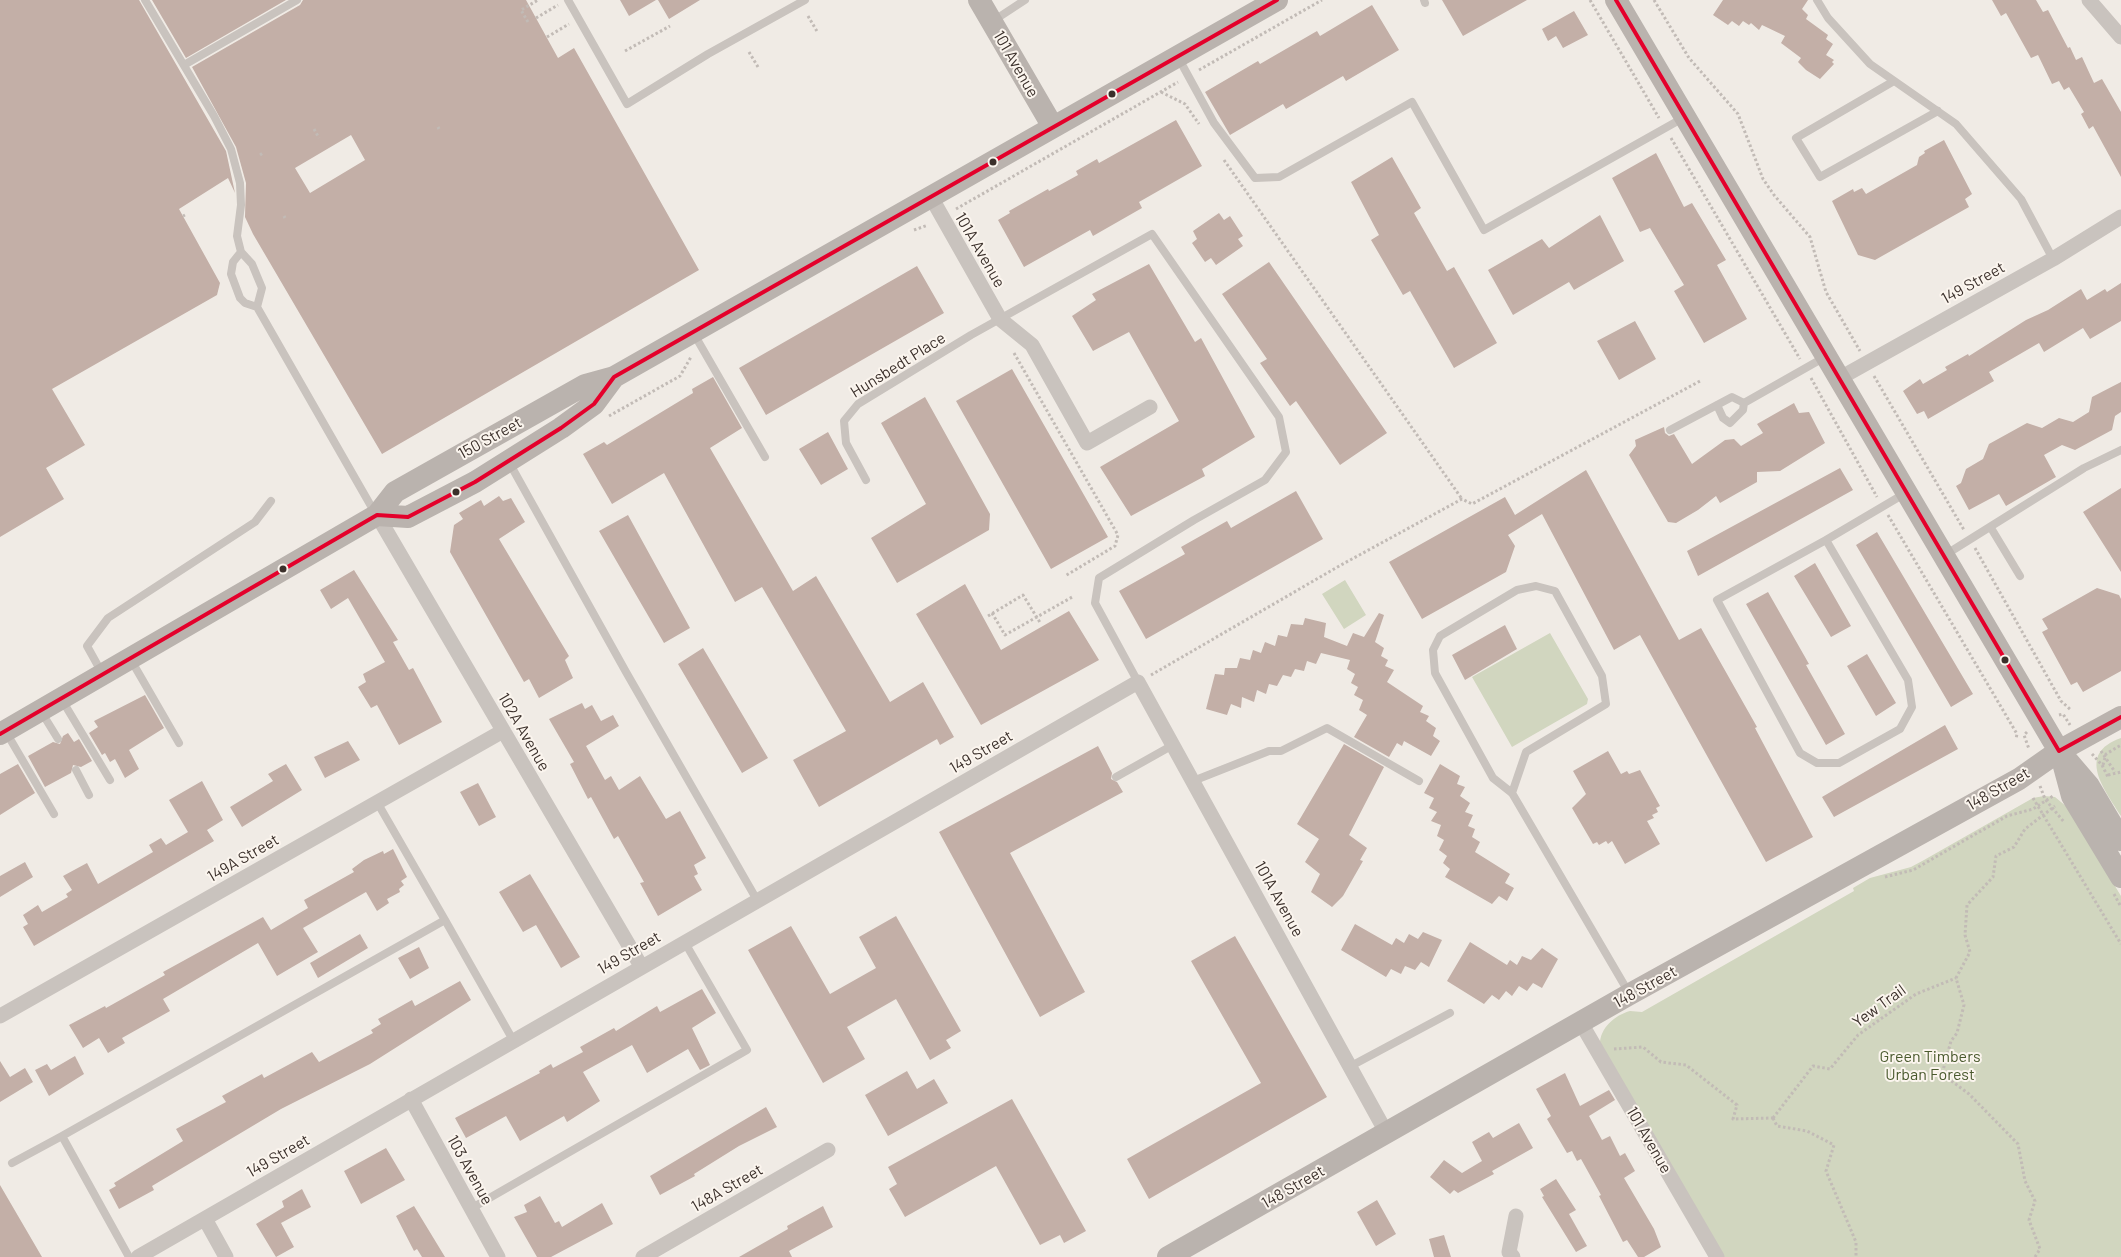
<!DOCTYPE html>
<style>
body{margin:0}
canvas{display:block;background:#f0ebe5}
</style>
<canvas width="2121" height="1257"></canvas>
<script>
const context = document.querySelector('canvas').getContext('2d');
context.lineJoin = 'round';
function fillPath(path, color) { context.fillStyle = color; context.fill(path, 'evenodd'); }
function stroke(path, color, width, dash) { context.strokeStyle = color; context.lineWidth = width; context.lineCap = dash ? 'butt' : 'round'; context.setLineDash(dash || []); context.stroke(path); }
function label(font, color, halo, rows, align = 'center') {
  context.font = font + ' Barlow,sans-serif'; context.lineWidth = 4; context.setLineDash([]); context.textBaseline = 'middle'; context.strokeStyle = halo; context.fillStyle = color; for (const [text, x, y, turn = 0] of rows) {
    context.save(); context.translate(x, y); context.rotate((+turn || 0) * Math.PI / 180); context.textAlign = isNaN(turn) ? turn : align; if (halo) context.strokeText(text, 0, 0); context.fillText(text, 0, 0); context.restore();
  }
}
fillPath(new Path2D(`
 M1345 580 1366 615 1344 629 1322 594Z
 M1550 633 1588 699 1587 704 1512 747 1472 677Z
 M2121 738V816C2105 790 2075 754 2121 738Z
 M2044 796 2055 797 2067 807 2121 896V1257H1720L1600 1044C1600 1028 1615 1015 1630 1011 1634 1011 1638 1012 1642 1012L1854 891 1853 888 1870 878 1911 867 1924 860 2033 798Z`), '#d1d6bf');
fillPath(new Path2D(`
 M0 0H139L226 151 235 193 228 178 179 209 220 283 217 295 52 389 85 445 46 468 64 499 0 537Z
 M152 0H286L186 58Z
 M303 0H526L558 58 574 48 699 270 382 454 253 234 245 217 246 183 236 147 192 67 300 5ZM351 135 365 160 310 193 295 168Z
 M620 0H656L629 16Z
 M658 0H700L669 19Z
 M1442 0H1527L1463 36Z
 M1723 0H1808L1802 9 1808 15 1806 19 1828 35 1826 39 1833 44 1826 55 1834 60 1832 62 1834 64 1820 79 1806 70 1798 62 1801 58 1781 43 1785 36 1762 25 1759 30 1751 23 1749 25 1743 21 1739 26 1732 21 1728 25 1713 15Z
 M1992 0H2036L2043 12 2048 10 2068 48 2070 47 2076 60 2082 57 2094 83 2102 79 2121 112V177L2093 126 2089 129 2081 114 2084 112 2069 87 2064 90 2059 81 2052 84 2038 55 2031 58 2006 13 2001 16Z
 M1372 5 1399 50 1346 81 1343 76 1286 109 1283 104 1230 135 1205 92 1258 61 1260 64 1317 31 1320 36Z
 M1574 11 1588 35 1563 48 1556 36 1548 41 1542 29Z
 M1176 120 1202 166 1139 202 1142 208 1093 236 1090 230 1024 267 998 220 1010 213 1009 211 1048 189 1049 191 1078 175 1076 171 1097 159 1099 163Z
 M1944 140 1972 194 1965 199 1969 207 1875 260 1858 255 1832 201 1853 189 1854 192 1862 188 1866 194 1917 165 1919 157 1925 153 1924 151Z
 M1656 153 1684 207 1692 203 1726 260 1717 265 1747 319 1704 343 1674 291 1684 285 1650 228 1640 232 1612 178Z
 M1392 157 1421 208 1414 213 1447 271 1454 267 1497 343 1454 368 1410 291 1403 295 1371 240 1379 235 1351 182Z
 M1219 213 1224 220 1230 216 1243 236 1238 239 1243 246 1216 265 1211 258 1205 262 1192 243 1197 239 1193 231Z
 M1600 215 1624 261 1574 290 1569 282 1513 315 1488 270 1542 239 1549 248Z
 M1269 262 1387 433 1340 465 1296 401 1290 406 1260 363 1267 359 1222 294Z
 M1149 264 1195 342 1201 338 1255 437 1202 469 1205 476 1131 516 1100 467 1179 421 1129 332 1093 351 1072 316 1096 300 1092 294Z
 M917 266 944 313 766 415 739 368Z
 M2121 283V321L2090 339 2083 328 2044 352 2039 343 1989 372 1994 381 1928 419 1924 411 1917 414 1903 391 1920 379 1923 384 1947 370 1945 367 1968 354 1969 356 2026 320 2048 310 2081 289 2087 300 2105 289 2107 292Z
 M1635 321 1656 359 1619 380 1597 341Z
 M1012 369 1108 537 1051 569 956 401Z
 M713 377 742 428 710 448 793 591 816 576 890 702 923 682 954 737 940 745 937 739 819 807 793 760 846 731 762 587 735 602 664 473 612 504 583 454 604 442 607 445 693 393 692 389Z
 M2121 382V412L2115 416 2112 430 2075 450 2062 445 2044 455 2056 477 2006 506 1999 494 1969 510 1956 486 1961 483 1966 469 1983 459 1989 444 2027 423 2042 428 2059 418 2073 422 2089 412 2092 397Z
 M925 397 990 514 989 530 897 583 871 538 926 504 881 423Z
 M1794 403 1799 413 1809 412 1825 443 1780 471 1757 472V482L1720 503 1716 496 1698 510 1676 523 1668 522 1629 455 1636 446 1635 440 1664 427 1665 433 1669 436 1674 434 1692 464 1725 440 1734 439 1741 446 1763 433 1757 424Z
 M828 432 848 469 821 485 799 449Z
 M1840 468 1853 490 1698 576 1687 551Z
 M1586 470 1679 640 1701 628 1757 727 1755 728 1813 837 1766 862 1640 635 1614 650 1542 514 1508 535 1515 546 1506 572 1422 619 1389 562 1505 497 1515 515Z
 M2121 488V572L2083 512Z
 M1296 491 1323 539 1146 639 1119 591 1185 554 1181 547 1227 521 1231 528Z
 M499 496 503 501 511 498 525 522 499 539 569 656 565 660 573 678 539 698 529 679 524 682 450 552 454 525 463 519 459 513 481 500 484 506Z
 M628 515 690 628 664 643 599 531Z
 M1877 532 1973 694 1951 707 1856 545Z
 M1815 563 1851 626 1831 637 1794 576Z
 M354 570 398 640 393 642 409 670 413 668 442 722 399 745 377 705 371 708 358 687 366 682 363 674 385 662 348 598 331 609 320 590Z
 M965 584 1001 650 1069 611 1099 660 981 725 916 614Z
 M2097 588 2119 595 2121 599V671L2083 692 2077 682 2071 685 2042 632 2048 629 2042 619Z
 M1768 592 1809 664 1806 665 1845 734 1826 745 1746 604Z
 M1379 613 1384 615 1375 642 1384 648 1381 656 1388 660 1385 666 1394 670 1387 682 1423 706 1420 712 1429 716 1426 721 1436 728 1433 736 1440 741 1431 756 1404 741 1402 746 1397 743 1389 757 1354 737 1367 715 1359 710 1363 700 1354 695 1358 687 1351 683 1355 674 1347 669 1350 660 1321 653 1316 664 1307 661 1304 671 1295 669 1291 677 1283 675 1277 686 1269 684 1266 694 1257 690 1254 702 1242 697 1241 708 1231 704 1227 715 1206 709 1215 674 1224 675 1225 668H1237L1240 658 1250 660 1253 650 1261 653 1265 642 1275 646 1278 635 1287 637 1291 624 1303 625 1305 618 1326 623 1324 637 1347 646 1353 633 1364 637Z
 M1505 625 1517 649 1465 680 1452 655Z
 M703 648 768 758 742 773 678 664Z
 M1867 654 1896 703 1876 716 1847 666Z
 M145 695 164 728 129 750 139 769 125 778 115 759 110 762 105 753 102 755 89 733 98 727 94 721Z
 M582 703 585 709 592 705 601 721 613 715 619 726 586 746 605 780 611 776 619 790 640 776 666 819 680 811 706 858 694 865 698 874 694 876 702 890 658 916 640 883 644 882 618 836 614 839 591 797 588 799 570 764 574 762 549 719Z
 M1945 725 1958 749 1834 817 1822 797Z
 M68 733 74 742 79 739 92 761 81 767 73 765 71 773 45 787 28 756 53 742 60 744 63 736Z
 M348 741 360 760 325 778 314 757Z
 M1344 744 1384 767 1349 835 1367 848 1360 860 1363 861 1343 896 1332 907 1311 892 1320 874 1305 862 1319 839 1297 824Z
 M1098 746 1112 773 1111 779 1117 782 1123 792 1010 853 1085 992 1040 1017 939 832Z
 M1608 751 1621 774 1627 771 1629 774 1640 770 1660 806 1656 808 1658 812 1652 815 1654 818 1647 821 1660 844 1625 864 1612 841 1608 844 1606 841 1599 845 1597 842 1593 844 1572 808 1586 794 1573 771Z
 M18 764 35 793 0 815V774Z
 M286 764 302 790 242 827 230 807 273 781 268 774Z
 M1440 764 1460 776 1457 784 1465 787 1460 796 1470 803 1465 812 1473 815 1468 826 1475 829 1472 837 1480 842 1475 852 1510 874 1505 883 1514 888 1507 901 1499 896 1492 904 1445 877 1450 869 1443 863 1447 856 1439 850 1444 840 1437 836 1441 825 1431 821 1437 812 1429 808 1434 798 1424 793Z
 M202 781 223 820 207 830 214 841 34 946 23 927 28 924 23 915 38 905 42 912 68 897 66 894 72 890 63 876 87 863 98 884 153 852 149 845 161 838 166 845 188 832 169 800Z
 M478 783 496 817 479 826 460 792Z
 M393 849 407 877 401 881 404 885 399 889 400 892 387 899 389 903 377 911 366 892 303 928 318 952 277 976 258 943 163 999 170 1011 122 1038 125 1043 108 1053 99 1038 83 1048 69 1025 105 1006 106 1008 165 975 163 972 263 917 271 930 308 908 304 900 354 872 352 869 364 860 383 851 384 854Z
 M25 862 33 877 0 897V876Z
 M530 874 580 957 561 968 536 925 523 932 499 892Z
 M896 916 961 1031 946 1040 951 1048 930 1060 896 999 847 1027 865 1059 823 1083 748 950 791 926 830 994 876 968 859 937Z
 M1355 924 1392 945 1396 938 1404 943 1409 934 1418 939 1423 932 1442 940 1429 967 1421 962 1415 970 1405 966 1401 974 1391 969 1386 977 1341 950Z
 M360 934 368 948 318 978 310 963Z
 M1235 936 1327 1097 1149 1199 1127 1159 1261 1083 1191 961Z
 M1470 942 1507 965 1510 960 1517 965 1522 956 1531 960 1542 948 1558 959 1542 988 1533 983 1527 991 1519 986 1512 996 1506 991 1499 1000 1492 995 1484 1004 1447 981Z
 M419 947 429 968 410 979 398 958Z
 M460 981 471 1000 370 1064 281 1109 152 1186 154 1190 119 1209 109 1190 116 1186 114 1183 183 1141 176 1129 226 1102 222 1096 262 1074 264 1078 312 1052 319 1062 373 1033 371 1030 381 1024 378 1019 412 1000 415 1006Z
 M702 989 716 1013 692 1028 710 1065 700 1070 688 1049 647 1073 632 1045 583 1072 600 1101 567 1122 564 1116 520 1141 506 1116 466 1138 455 1118 540 1073 539 1071 551 1064 553 1068 583 1052 580 1047 614 1028 616 1031 657 1006 660 1012Z
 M75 1056 84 1074 49 1096 35 1070 47 1064 51 1070Z
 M0 1061 10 1077 25 1068 33 1082 0 1102Z
 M907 1071 917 1089 934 1079 948 1103 888 1136 865 1095Z
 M1565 1073 1580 1106 1609 1090 1615 1100 1589 1116 1602 1140 1610 1136 1620 1156 1625 1153 1635 1171 1624 1178 1654 1229 1661 1247 1644 1257H1638L1627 1240 1623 1242 1599 1196 1601 1195 1581 1159 1577 1161 1572 1151 1567 1153 1547 1119 1551 1116 1536 1089Z
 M1012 1099 1086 1231 1064 1243 1060 1235 1040 1245 996 1166 905 1217 889 1189 897 1184 888 1167Z
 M766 1107 777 1127 739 1146 694 1174 695 1176 660 1195 650 1176Z
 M1519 1123 1533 1148 1492 1171 1494 1174 1458 1193 1454 1190 1450 1194 1430 1177 1444 1160 1462 1173 1482 1161 1472 1142 1489 1132 1493 1138Z
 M386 1148 405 1180 361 1204 344 1171Z
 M1556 1179 1576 1210 1569 1214 1587 1246 1576 1252 1542 1197 1544 1196 1540 1189Z
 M0 1185 42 1257H0Z
 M302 1189 311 1207 281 1223 294 1247 276 1257 256 1224 284 1207 282 1201Z
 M540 1196 555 1223 559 1221 562 1227 602 1203 613 1224 551 1257H537L514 1217 527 1212 524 1205Z
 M1377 1200 1396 1234 1376 1246 1357 1212Z
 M414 1206 445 1257H422L417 1249 414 1251 396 1216Z
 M823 1206 833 1227 789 1251 792 1257H739L788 1229 787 1226Z
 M1444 1235 1451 1257H1434L1429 1239Z`), '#c3afa7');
stroke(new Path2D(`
 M1590 0 1659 118
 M1654 0 1689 58 1738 114 1763 179 1774 195 1810 237 1826 292 1860 351
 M808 16 818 33
 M536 18 558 5
 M528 22 521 10 538 0
 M547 37 569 24
 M625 51 670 26
 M749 52 758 67
 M1199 70 1322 0
 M1161 92 1185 104 1199 124
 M438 127 439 129
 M314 129 319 138
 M1671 138 1800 359
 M260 155 263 153
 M1224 160 1462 499
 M956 209 1178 82
 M183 216 185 215
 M284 216 285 218
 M914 230 928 225
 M1014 353 1118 535 1115 546 1065 576
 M1874 376 1964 530
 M1811 378 1877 497
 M609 416 680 376 691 357
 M1888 515 2017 734 2016 739
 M1975 548 2061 701 2071 710
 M992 613 1005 635 1074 596
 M988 616 1023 595 1041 624
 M1151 675 1341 565 1462 499 1472 504 1702 380
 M2059 715 2063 714 2070 725
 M2027 732 2024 735 2029 749
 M2101 751 2115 772
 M2092 754 2102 765 2108 777
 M2103 765 2106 754 2121 745
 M2108 775 2121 772
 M2040 786 2045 799 2064 822
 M2033 798 2121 944
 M1885 877 1913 870 2007 816 2033 809 2053 796
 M2114 894 2121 907
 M1614 1049 1643 1047 1661 1062 1686 1065 1737 1105 1733 1119 1773 1118
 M1773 1118 1813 1066 1830 1069 1858 1035 1916 994 1956 978
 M1773 1118 1777 1126 1807 1131 1834 1145 1826 1171 1856 1242V1257
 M2035 1257 2040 1249 2029 1220 2035 1201 2025 1181 2018 1144 1969 1094 1942 1074 1951 1041 1957 1033 1964 1005 1956 978 1970 952 1965 935 1967 905 1993 877 1996 856 2014 847 2025 829 2055 806`), '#c2bbb6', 3, [2.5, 2.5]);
stroke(new Path2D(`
 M145 0 214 116 231 149 240 183 241 205 237 236 241 252 252 264 262 288 257 307 375 513
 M568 0 627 104 708 54 805 0
 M1424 0 1425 3
 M1817 0 1828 18 1870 64 1956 124 2021 199 2053 259
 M993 21 1025 0
 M1179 59 1214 123 1255 178 1279 177 1412 102 1484 230 1683 118
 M184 65 297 0
 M1894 81 1796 138 1820 177 1938 111
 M241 252 233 262 231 274 240 298 245 303 257 307
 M694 334 765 457
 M1717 405 1723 418 1730 423 1743 410 1744 403
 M1670 430 1732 397 1744 403 1825 357
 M510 464 626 672 757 900
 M866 480 846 443 844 421 858 404 971 335 1152 234 1279 417 1286 452 1265 480 1194 520 1099 578 1095 603 1138 682
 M1991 528 2020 576
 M1826 540 1908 680 1912 707 1900 729 1839 763H1817L1800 753 1717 600Z
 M1826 540 1904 494
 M1945 555 2084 468 2121 450
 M131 660 179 743
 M102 673 87 646 108 618 255 522 271 501
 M62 700 110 780
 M42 713 58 739
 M6 732 54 814
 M76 770 89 795
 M1116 777 1173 745
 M1193 781 1269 751H1281L1327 728 1419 781
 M1512 793 1526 752 1606 704 1602 676 1555 591 1536 586 1517 590 1440 636 1433 650 1435 673 1493 778 1512 793 1629 993
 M377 802 445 920
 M1351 1066 1450 1013
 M12 1163 62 1136
 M472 1208 747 1050 684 941
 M129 1257 62 1136 445 920 513 1040`), '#c9c3be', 8);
stroke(new Path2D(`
 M2089 0 2121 37
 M931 197 1000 319 1032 345 1087 443 1150 407
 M1840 378 2053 259 2121 217
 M377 515 641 966
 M0 1016 503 731
 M1581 1023 1717 1257
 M411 1099 498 1257
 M205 1219 226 1257
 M138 1257 1138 682 1387 1134
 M643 1257 828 1150
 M1513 1257 1509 1252 1516 1216`), '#c9c3be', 15);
stroke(new Path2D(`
 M979 0 1053 127
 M1616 0 2059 751 2089 786 2121 840
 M377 515 408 517 475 482 561 428 594 404 614 377
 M0 734 377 515 395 492 585 385 614 377 1277 0
 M2062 759 2072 796 2121 877
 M1168 1257 1630 994 2019 779 2059 751 2121 717`), '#bab3ae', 22);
stroke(new Path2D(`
 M1616 0 2059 751
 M0 734 377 515 408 517 475 482 561 428 594 404 614 377 1277 0
 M2059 751 2121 717`), '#e4002b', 4);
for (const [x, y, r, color] of [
 [1112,94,4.5,"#3b302b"],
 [993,162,4.5,"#3b302b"],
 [456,492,4.5,"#3b302b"],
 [283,569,4.5,"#3b302b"],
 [2005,660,4.5,"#3b302b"]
]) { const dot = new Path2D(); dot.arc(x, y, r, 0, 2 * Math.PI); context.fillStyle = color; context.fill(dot); stroke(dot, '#fbf5ee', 2); }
label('16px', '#3b302b', '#fbf5ee', [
 ["101 Avenue",1016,64,60],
 ["101A Avenue",980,250,60],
 ["149 Street",1973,283,-29],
 ["Hunsbedt Place",898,365,-32],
 ["150 Street",490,438,-29],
 ["102A Avenue",524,732,60],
 ["149 Street",981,752,-30],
 ["148 Street",1998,789,-30],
 ["149A Street",243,858,-30],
 ["101A Avenue",1279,899,61],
 ["149 Street",629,953,-30],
 ["148 Street",1645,987,-29],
 ["Yew Trail",1879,1006,-36],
 ["101 Avenue",1649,1140,60],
 ["149 Street",278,1156,-30],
 ["103 Avenue",470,1170,61],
 ["148 Street",1293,1187,-30],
 ["148A Street",727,1188,-30]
]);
label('16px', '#4a5a2e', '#fbf5ee', [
 ["Green Timbers",1930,1057],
 ["Urban Forest",1930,1075]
]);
</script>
